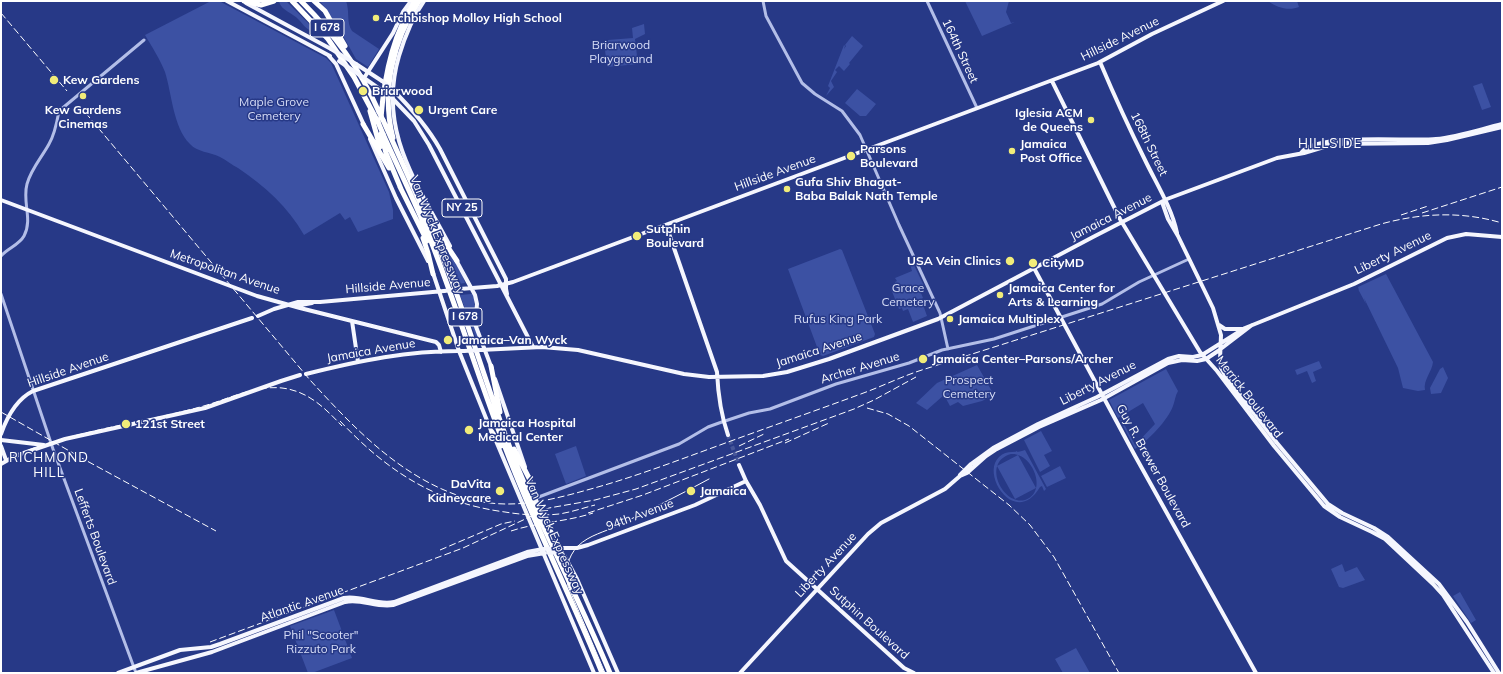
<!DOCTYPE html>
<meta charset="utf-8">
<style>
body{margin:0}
#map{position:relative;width:1503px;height:674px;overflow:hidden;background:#273987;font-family:Mulish,sans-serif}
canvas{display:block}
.frame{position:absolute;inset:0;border:2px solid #fff;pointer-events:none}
</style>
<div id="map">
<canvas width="1503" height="674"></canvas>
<div class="frame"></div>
</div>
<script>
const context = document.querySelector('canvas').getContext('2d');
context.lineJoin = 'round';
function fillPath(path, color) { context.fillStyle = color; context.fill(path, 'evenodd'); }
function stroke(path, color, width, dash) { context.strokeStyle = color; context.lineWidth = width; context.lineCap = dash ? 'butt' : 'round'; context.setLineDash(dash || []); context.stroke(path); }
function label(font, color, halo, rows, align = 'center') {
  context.font = font + ' Mulish,sans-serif'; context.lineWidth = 3; context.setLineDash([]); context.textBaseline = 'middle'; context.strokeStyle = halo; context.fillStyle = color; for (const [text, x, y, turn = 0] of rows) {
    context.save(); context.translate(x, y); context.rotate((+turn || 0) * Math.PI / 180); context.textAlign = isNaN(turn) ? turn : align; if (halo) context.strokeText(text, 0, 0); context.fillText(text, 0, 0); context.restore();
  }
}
fillPath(new Path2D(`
 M211 1H219L326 58 331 63 389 192 393 210V219L358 232 350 217 345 220 340 213 304 235C288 207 265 186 238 168 232 165 226 160 220 157 210 152 197 152 190 144 173 127 172 94 165 72 160 59 152 47 145 35Z
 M281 1H286L313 28 311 31C305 28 303 24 299 20 293 13 282 11 279 2Z
 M320 1H346C350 11 346 22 352 31L379 49 368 67 356 59 337 25Z
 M965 1H1009L1006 12 1011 23 1015 22 982 36Z
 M1268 1H1297L1299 7C1289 11 1277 8 1268 1Z
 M644 24 645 34 635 39 638 64 607 67 605 50 609 49 608 40 633 38 632 28Z
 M852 36 863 46 849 63 850 64 844 71 839 66 835 70 837 72 831 81 834 87 826 96 830 88 828 86 844 45 845 46 844 49 846 46 845 45Z
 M1482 83 1491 107 1482 110 1473 86Z
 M857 89 876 104 866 116H860L845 103Z
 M439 238 460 268 465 283 457 284Z
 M840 249 842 250 875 334 874 337 823 356 820 355 788 269Z
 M913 263 924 286 919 288 923 298 921 299 927 316 913 322 908 309 903 311 902 308 899 309 891 289 896 287 895 282 897 281 895 278 912 271 910 264Z
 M1386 274 1433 362C1432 372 1423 380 1425 390L1418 391 1403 388 1398 368 1364 298 1366 304 1358 289 1359 290 1358 287Z
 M471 294H473C477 308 471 315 473 324 475 331 481 339 479 346L460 295Z
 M1319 361 1322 368 1313 372 1316 381 1312 383 1307 371 1297 375 1295 370Z
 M977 365 994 395 982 401 963 406 958 402 950 406 944 395 927 410 916 403 937 383Z
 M1443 367 1448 378 1441 393 1431 394 1430 388 1440 369Z
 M1166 369 1178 391C1175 396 1175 401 1173 406 1168 420 1148 441 1135 449L1120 420H1122L1135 445 1155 424 1143 403 1118 418 1109 400Z
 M1041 431 1052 451 1044 455 1050 466 1040 472 1024 440Z
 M576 446 586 476 566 484 555 454Z
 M1025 450 1046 489 1044 491 1042 486 1040 487C1016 528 980 475 999 457 1007 449 1017 454 1025 450ZM1011 454C1032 452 1049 492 1025 500 1003 506 981 462 1011 454Z
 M1018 455 1036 488 1015 499 997 466Z
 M1060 466 1066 478 1047 487 1041 476Z
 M1342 564 1345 572 1357 567 1365 580 1343 588 1339 587 1331 569Z
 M1460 592 1476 620 1471 623 1453 596Z
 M334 610 352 658 312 673H308L290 626Z
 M1076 648 1090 673H1063L1055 659Z`), '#3c51a3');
stroke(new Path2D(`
 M728 435 739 465`), '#475799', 4, [4, 2]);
stroke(new Path2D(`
 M763 1 766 16 802 83 815 94 842 111 860 135 899 225 940 313 948 349
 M927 1 977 108
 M1 256C8 248 19 245 24 236 33 219 22 202 27 184 31 169 42 157 49 144 55 134 57 122 59 111L144 40
 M1 294 53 449 136 673
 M536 498 679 444 708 427 719 423 749 413 770 409 836 384 909 363 942 350 994 339 1102 304 1139 282 1189 259`), '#b3bee8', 3);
stroke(new Path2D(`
 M227 1 330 56
 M424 1C412 18 405 36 399 56 377 131 417 183 450 246
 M246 3 331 49
 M328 55 336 64 364 125
 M1100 62C1114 95 1129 128 1145 160 1156 183 1172 208 1177 233
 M356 64 382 81
 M1052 81 1120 219 1200 352 1217 371 1274 446 1324 506 1340 517 1372 532 1385 539 1433 584 1443 595 1494 673
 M381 90 364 78 393 33 403 12 411 1
 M393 90C411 108 427 126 440 149L506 279V289L507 294
 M392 98 414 121 429 145 533 347
 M370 139 396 198 428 261
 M1301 153C1317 132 1409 142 1436 139 1458 137 1481 129 1502 124
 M1 200 257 296 300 308 436 342 439 345 441 352
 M1162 202 1168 219 1178 236 1213 308 1221 335 1220 360 1221 368 1225 375 1277 443 1328 504 1342 513 1374 528 1388 537 1439 584 1467 622 1499 673
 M666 225 717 372C718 394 721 415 728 435
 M456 260 475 295 477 304 475 324 492 369
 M1034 268 1134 454 1256 673
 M433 273 459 351 492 433
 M460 289 497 286 513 282 1098 63 1152 34 1223 1
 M295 306 312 303
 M258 316 274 309 298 302H320L444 291
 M352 321 358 362
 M1219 325 1225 329H1243
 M480 350 542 347 578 350 684 374 709 377 763 376 787 372 829 359 938 319 1093 237 1167 199 1277 158 1304 153 1334 144 1428 143 1447 140 1502 127
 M306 374C358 361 410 350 464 351
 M495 379 525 467
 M1 434C7 417 17 399 33 391L252 318
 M1 440 44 445
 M496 441 594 673
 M1 446 6 460
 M1 464 15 456 65 439 205 408 281 381 300 375
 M739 465 746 481 760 505 786 561 904 668 914 673
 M960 475 971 464 993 448 1038 424 1097 397 1168 359 1179 356 1193 357 1202 355 1245 328 1354 284 1447 238 1466 234 1502 237
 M529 477 539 509 577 579 618 673
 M559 548H577L588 545 695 505 746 481
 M118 673 180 650 211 647 220 644 344 598C362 595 377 606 394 602L527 552 543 549
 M136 673 212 652 345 602C361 598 376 608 393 605L527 556 545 553
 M740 673 868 534 881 523 945 489 960 476 967 473 986 456 995 450 1039 427 1101 400 1168 363 1182 360 1197 361 1206 359 1218 351 1252 325`), '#f5f6fe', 4);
stroke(new Path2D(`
 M244 1 261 5 274 1
 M292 1 328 39 354 77 378 122
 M301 1C334 34 360 68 379 112
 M314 1 325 11 345 46
 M370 111 380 147
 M381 118C384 77 392 35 415 1
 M383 120C407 174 432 226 452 281 474 341 492 402 515 461 544 533 580 601 610 673
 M363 124 389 168
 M381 134 386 153 401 189
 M383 134C400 172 419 210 434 249 461 319 482 390 510 460 538 532 573 601 602 673
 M393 138C381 92 393 40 419 1
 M400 187 427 241
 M433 225 457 261
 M423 238 428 253 433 274
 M491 366 500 412
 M492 432 501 446
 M514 449 530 480`), '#fff', 5);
stroke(new Path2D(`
 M605 673 568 586C565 572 567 557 578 546 589 535 605 532 619 525 649 510 680 495 709 479`), '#fff', 1);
stroke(new Path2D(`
 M1 13 67 91
 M79 105 310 380C355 429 403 480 469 499 510 510 548 501 587 490 632 478 676 461 720 445 766 428 812 412 858 395 881 387 902 376 925 369L1381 224C1421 213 1462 211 1502 223
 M1422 213 1502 187
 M1401 215 1428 206
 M867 408 888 414 909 426 1009 505 1030 525 1054 557 1119 673
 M1 412 87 461 216 531
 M340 421C387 471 436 503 505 512 523 515 541 516 559 514 572 512 583 508 595 505
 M785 443 829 423
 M739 446 764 434
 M1 463C15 454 31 449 46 444 96 428 149 421 200 407 227 400 253 385 282 388 308 391 325 408 342 426
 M588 513 643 495 789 439
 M511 531C538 522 566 522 593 513
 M440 550 501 524 515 521
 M210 642 463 548 549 508 595 500 636 489 854 409 874 400 916 377`), '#fff', 1, [7, 3]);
stroke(new Path2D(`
 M331 49 356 64
 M339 61 364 78
 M382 81 391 88
 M381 90 390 97
 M444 291 460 289
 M464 351 480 350
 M544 549 558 548
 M549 553 559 552`), '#f5f6fe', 4);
stroke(new Path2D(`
 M379 112 383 120
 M378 122 383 134`), '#fff', 5);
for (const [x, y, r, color] of [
 [376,18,4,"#f1ec79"],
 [54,80,5,"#f1ec79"],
 [363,91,5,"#f1ec79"],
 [83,96,4,"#f1ec79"],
 [419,110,5,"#f1ec79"],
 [1091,120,4,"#f1ec79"],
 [1012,151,4,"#f1ec79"],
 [851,156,5,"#f1ec79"],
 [787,189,4,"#f1ec79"],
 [637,236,5,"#f1ec79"],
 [1010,261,5,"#f1ec79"],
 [1033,263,5,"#f1ec79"],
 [1000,295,4,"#f1ec79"],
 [950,319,4,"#f1ec79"],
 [448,340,5,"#f1ec79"],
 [923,359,5,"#f1ec79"],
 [126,424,5,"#f1ec79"],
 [469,430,5,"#f1ec79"],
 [500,491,5,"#f1ec79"],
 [691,491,5,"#f1ec79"]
]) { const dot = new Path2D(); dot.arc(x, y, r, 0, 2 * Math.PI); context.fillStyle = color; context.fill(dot); stroke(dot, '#273987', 1.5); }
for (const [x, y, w] of [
 [327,28,34],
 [462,208,40],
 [465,317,34]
]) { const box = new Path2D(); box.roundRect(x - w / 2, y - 9, w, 18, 3); context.fillStyle = '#273987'; context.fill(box); stroke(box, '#fff', 1); }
label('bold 11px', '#fff', null, [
 ["I 678",327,28],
 ["NY 25",462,208],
 ["I 678",465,317]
]);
label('bold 12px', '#fff', '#273987', [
 ["Archbishop Molloy High School",384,18],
 ["Kew Gardens",63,80],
 ["Briarwood",372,91],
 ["Kew Gardens",83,110,"center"],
 ["Cinemas",83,124,"center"],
 ["Urgent Care",428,110],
 ["Iglesia ACM",1083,113,"right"],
 ["de Queens",1083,127,"right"],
 ["Jamaica",1020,144],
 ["Post Office",1020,158],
 ["Parsons",860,149],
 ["Boulevard",860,163],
 ["Gufa Shiv Bhagat-",795,182],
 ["Baba Balak Nath Temple",795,196],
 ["Sutphin",646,229],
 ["Boulevard",646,243],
 ["USA Vein Clinics",1001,261,"right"],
 ["CityMD",1042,263],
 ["Jamaica Center for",1008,288],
 ["Arts & Learning",1008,302],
 ["Jamaica Multiplex",958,319],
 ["Jamaica–Van Wyck",457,340],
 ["Jamaica Center–Parsons/Archer",932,359],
 ["Jamaica Hospital",478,423],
 ["Medical Center",478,437],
 ["121st Street",135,424],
 ["DaVita",491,484,"right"],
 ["Kidneycare",491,498,"right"],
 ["Jamaica",700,491]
], 'left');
label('12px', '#fff', '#273987', [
 ["Hillside Avenue",1120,39,-26],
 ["164th Street",960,51,65],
 ["168th Street",1149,144,64],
 ["Hillside Avenue",775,173,-20],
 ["Jamaica Avenue",1111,217,-27],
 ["Van Wyck Expressway",437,235,68],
 ["Liberty Avenue",1393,253,-26],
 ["Metropolitan Avenue",225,272,19],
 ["Hillside Avenue",388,286,-5],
 ["Jamaica Avenue",819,350,-18],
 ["Jamaica Avenue",371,351,-10],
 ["Archer Avenue",860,368,-17],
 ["Hillside Avenue",68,370,-19],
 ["Liberty Avenue",1098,383,-27],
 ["Merrick Boulevard",1249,397,52],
 ["Guy R. Brewer Boulevard",1153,466,61],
 ["94th Avenue",640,515,-20],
 ["Van Wyck Expressway",554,536,66],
 ["Lefferts Boulevard",95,537,70],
 ["Liberty Avenue",826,565,-47],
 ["Atlantic Avenue",302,604,-19],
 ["Sutphin Boulevard",869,623,42]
]);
label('12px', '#d7ddf7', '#273987', [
 ["Briarwood",621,45],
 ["Playground",621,59],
 ["Maple Grove",274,102],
 ["Cemetery",274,116],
 ["Grace",908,288],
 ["Cemetery",908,302],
 ["Rufus King Park",838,319],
 ["Prospect",969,380],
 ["Cemetery",969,394],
 ["Phil \"Scooter\"",321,635],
 ["Rizzuto Park",321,649]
]);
context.letterSpacing = '1px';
label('13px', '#fff', '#273987', [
 ["HILLSIDE",1330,144],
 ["RICHMOND",49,458],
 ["HILL",49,473]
]);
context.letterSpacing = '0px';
</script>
